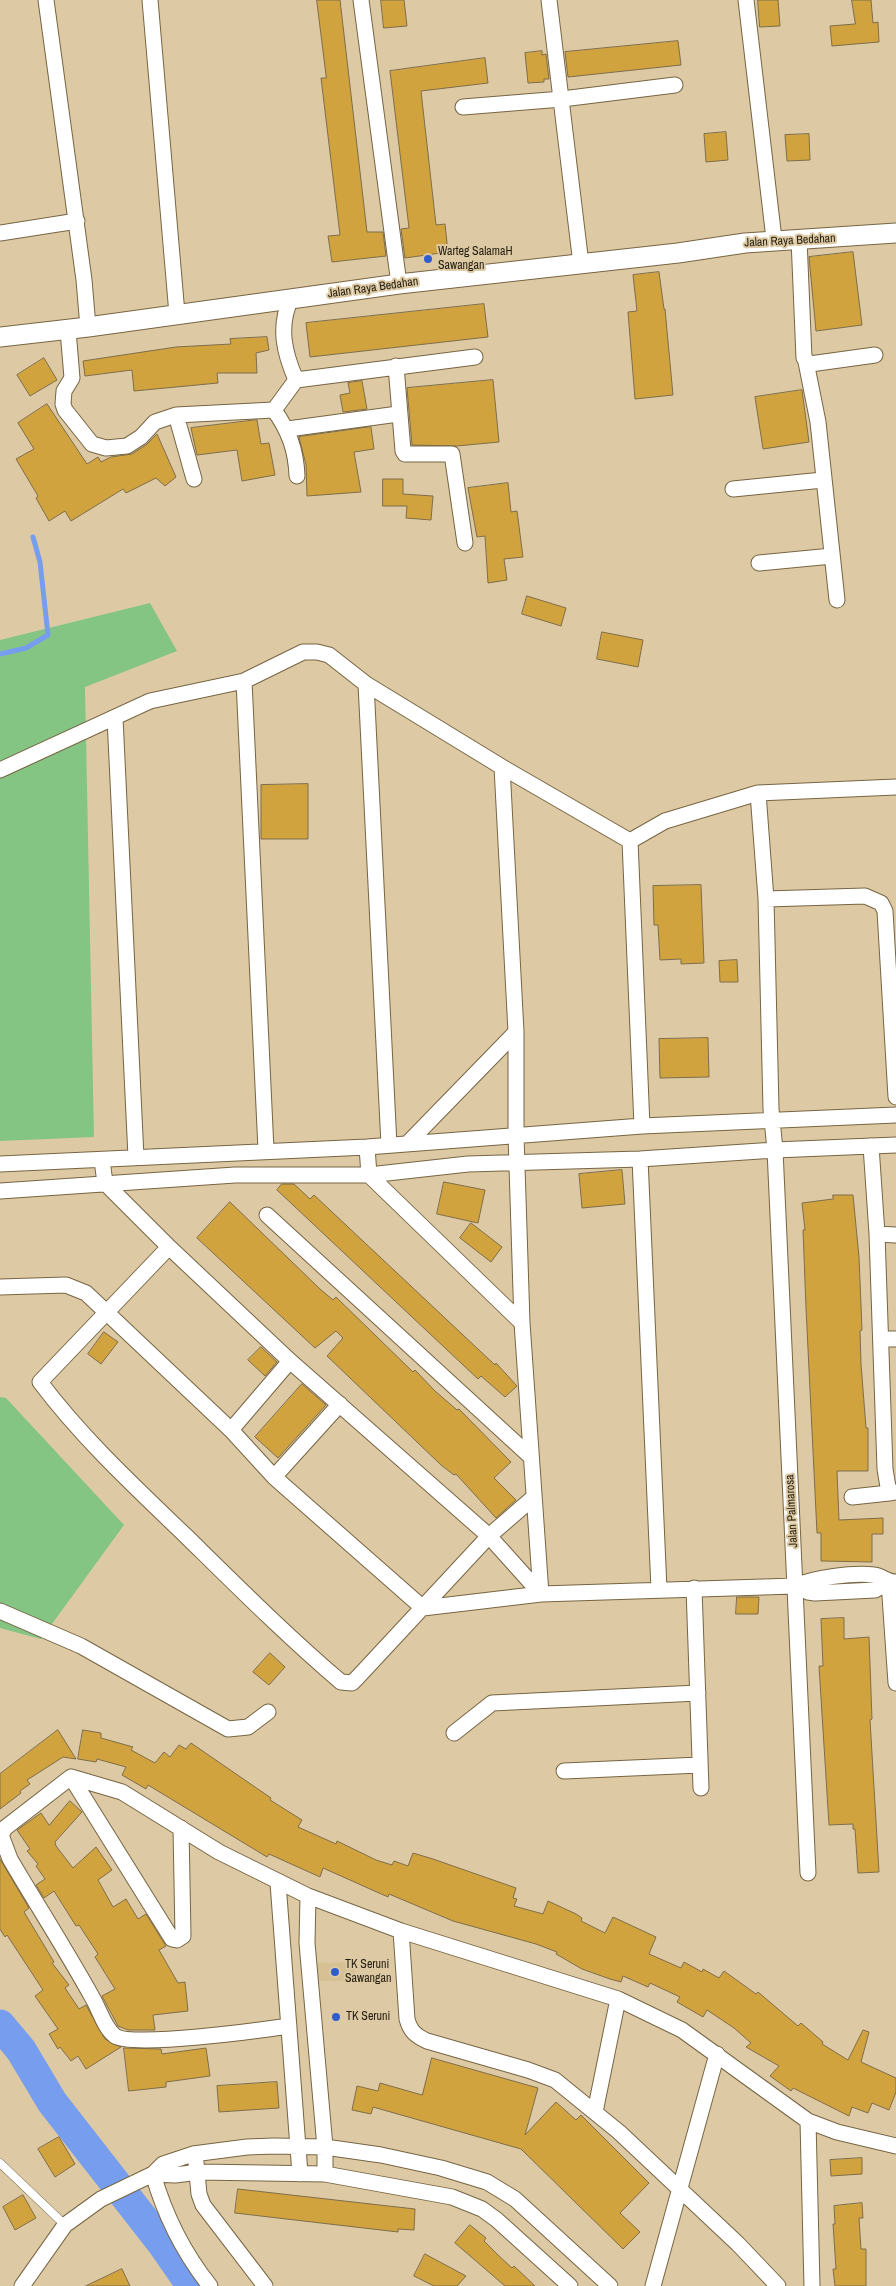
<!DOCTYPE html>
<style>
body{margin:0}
canvas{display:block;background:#ddcaa4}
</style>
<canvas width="896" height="2286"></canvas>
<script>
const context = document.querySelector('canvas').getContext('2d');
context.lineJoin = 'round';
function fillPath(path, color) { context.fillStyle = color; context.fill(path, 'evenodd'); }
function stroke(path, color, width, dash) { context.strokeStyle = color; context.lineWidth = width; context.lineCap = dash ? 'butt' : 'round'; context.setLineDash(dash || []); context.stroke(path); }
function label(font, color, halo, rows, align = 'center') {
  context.font = font + ' "Archivo Narrow",sans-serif'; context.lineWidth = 4; context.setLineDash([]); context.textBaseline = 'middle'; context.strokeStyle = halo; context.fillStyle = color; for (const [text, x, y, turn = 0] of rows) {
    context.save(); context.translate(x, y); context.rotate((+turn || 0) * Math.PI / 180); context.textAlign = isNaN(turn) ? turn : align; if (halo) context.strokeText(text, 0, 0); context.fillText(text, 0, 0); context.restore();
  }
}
fillPath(new Path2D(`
 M353 1962 356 1981H317L315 1963Z`), '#d7c093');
fillPath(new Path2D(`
 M150 603 177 651 85 687 94 1137 0 1141V640Z
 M0 1397 6 1398 124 1525 41 1639 0 1628Z`), '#84c584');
stroke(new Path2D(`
 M0 654 26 648 48 635 40 562 33 537`), '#779dee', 5);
stroke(new Path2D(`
 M0 2025 21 2050 52 2102 162 2243 192 2286`), '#779dee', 31);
const building = new Path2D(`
 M317 0H340L367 232H383L386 256 332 262 328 236 340 235 321 78H326Z
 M381 0H404L407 26 384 28Z
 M758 0H778L780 26 760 27Z
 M852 0H871L873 23 878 22 879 42 832 46 830 26 855 24Z
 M678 41 681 65 568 77 565 52Z
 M542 51V55L546 54 549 79H544V82L528 83 525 53Z
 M485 58 488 83 421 91 436 225 445 224 448 252 405 258 401 229 409 228 390 71Z
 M726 132 728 160 706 162 704 134Z
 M809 134 810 160 787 161 785 135Z
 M853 252 862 325 816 331 809 257Z
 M659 272 664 309H665L673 395 635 399 628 312 637 311 633 275Z
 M484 304 488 337 310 357 306 323Z
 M267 337 269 350 256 353 257 373H217L218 383 134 391 132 370 85 376 83 361 176 347 231 344 230 339Z
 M44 358 57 380 30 396 17 375Z
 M493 380 499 442 457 446 412 445 407 388Z
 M362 381 367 409 343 412 340 395 350 393 348 383Z
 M802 390 809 442 763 449 755 397Z
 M47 404 87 464 98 457 101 462 111 457 132 454 146 445 157 434 176 477 165 486 156 478 126 493 123 489 71 521 65 511 49 521 36 498 38 496 16 459 34 449 18 423Z
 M257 420 261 444 269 443 275 475 242 481 237 450 197 455 191 428Z
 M371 427 374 449 354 452 361 492 307 496 306 465 299 437Z
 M383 479H403V494L433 496 431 520 406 518 407 506H383Z
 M508 483 511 512 517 511 523 557 504 559 507 580 488 583 485 536 477 537 468 488Z
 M527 596 566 608 561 626 522 614Z
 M602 632 643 640 638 667 597 659Z
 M308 784V839H261V785Z
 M701 885 704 963 681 964V959L660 960 658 925H654L653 886Z
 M737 960 738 982H720L719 961Z
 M708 1038 709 1077 660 1078 659 1039Z
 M622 1170 625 1204 582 1208 579 1174Z
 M444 1182 485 1190 478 1223 437 1214Z
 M282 1184H294L310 1199 314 1195 495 1365 496 1363 517 1386 505 1397 481 1376 478 1379 277 1190Z
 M833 1195H853L859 1257 862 1330 860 1331 861 1364 866 1428H868V1471H837L839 1520 883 1518V1534H872V1562L821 1561V1533H817L806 1308 803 1230H805L802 1203 833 1199Z
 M230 1202 320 1289 333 1300 336 1297 413 1372 415 1370 435 1391 457 1410 459 1409 511 1462 494 1478 516 1500 496 1518 456 1474 454 1475 441 1465 327 1356 343 1338 336 1331 315 1348 197 1238Z
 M471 1223 502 1247 491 1262 460 1238Z
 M104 1332 118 1342 101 1364 88 1354Z
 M261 1347 277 1362 265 1376 248 1360Z
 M302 1384 326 1405 278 1458 255 1437Z
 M737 1597H759L758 1614H736Z
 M844 1618V1639L869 1637 872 1719 870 1720 879 1872 858 1873 855 1829H853V1824L829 1825 819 1666H823L821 1619Z
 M270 1653 285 1667 269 1685 253 1672Z
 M58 1730 76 1759 63 1757 49 1766 27 1780 30 1784 20 1791 21 1793 0 1809V1774Z
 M83 1730 101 1733V1738L133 1747 131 1750 155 1763 164 1752 170 1757 179 1745 186 1749 191 1743 271 1798 270 1800 302 1820 298 1827 336 1844 337 1841 376 1860 392 1865 394 1861 408 1866 413 1853 433 1859 516 1888 513 1898 517 1899 514 1906 543 1914 548 1901 576 1914 582 1918 581 1921 605 1933 613 1917 656 1937 649 1954 681 1968 684 1962 702 1972 703 1969 719 1978 724 1971 756 1994 758 1992 798 2026 801 2023 823 2042 822 2044 848 2060 863 2030 869 2032 861 2062 896 2078V2092L889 2110 872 2103 868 2113 852 2107 849 2116 793 2088 791 2091 770 2076 779 2066 746 2047 751 2043 734 2028 707 2010 703 2017 677 2002 680 1997 650 1983 648 1987 623 1976 621 1982 610 1979 582 1969 556 1954 557 1952 536 1944 453 1921 389 1894 388 1897 323 1868 320 1877 269 1854 267 1857 148 1785 146 1789 122 1775 126 1767 97 1759 96 1762 78 1759Z
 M70 1801 82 1812 55 1842 56 1846 73 1868 96 1847 112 1870 98 1880 113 1907 126 1899 138 1919 146 1914 166 1946 159 1950 178 1983 185 1982 188 2011 153 2015 155 2030H128L118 2026 102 1996 115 1989 95 1957 98 1954 79 1925 76 1926 54 1891 44 1898 36 1885 45 1879 36 1866 38 1864 27 1851 30 1849 17 1830 41 1813 49 1825Z
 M0 1859 29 1908 24 1912 54 1962 52 1963 69 1985 65 1988 79 2009 86 2005 105 2039 121 2047 86 2069 78 2056 71 2061 60 2047 58 2049 49 2034 58 2029 35 1996 43 1990 7 1935 5 1937 0 1929Z
 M124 2048 161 2049 162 2054 206 2048 210 2076 166 2082V2087L129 2091Z
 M432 2058 538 2088 525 2135 556 2102 576 2120 581 2115 649 2183 620 2213 640 2232 623 2249 521 2149 373 2107 371 2114 352 2110 357 2086 378 2091 380 2083 422 2095Z
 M277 2082 279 2108 219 2112 217 2086Z
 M59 2137 75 2164 55 2177 38 2149Z
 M862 2158V2174L831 2176 830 2160Z
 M238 2189 415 2209 414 2230 398 2229V2232L235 2213Z
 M23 2195 36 2218 15 2230 3 2207Z
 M862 2203 863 2218H859L861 2249H866V2286H835L833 2269H836L833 2224H835L834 2206Z
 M470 2225 486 2238 484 2241 498 2255 512 2268 514 2266 535 2286H505L455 2243Z
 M425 2254 466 2276 457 2286H434L414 2276Z
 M122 2269 130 2286H86Z`);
fillPath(building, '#d0a33e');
stroke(building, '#7f6d4a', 1);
const service = new Path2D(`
 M0 2163 65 2225`);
const minor = new Path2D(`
 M46 0 84 280 88 327
 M150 0 177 314
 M361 0 399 284
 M549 0 581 264
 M746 0 774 239
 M463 107 562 99 675 85
 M0 233 77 221
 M799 239 804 358 810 364 875 355
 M68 330 72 378 64 391 63 404 65 410 92 444 106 448 127 446 141 437 155 422 176 415 274 410 296 380C284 352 278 327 291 298
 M806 362 818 422 837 600
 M396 366 403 451 405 454H452L465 543
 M296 380 475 357
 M274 410C289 431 296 450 297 476
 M176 415 194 479
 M288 429 398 414
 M733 489 823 480
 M759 563 832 556
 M244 681 266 1150
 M366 684 389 1145
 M115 718 136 1157
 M0 770 150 701 244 681 303 652H317L329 655 366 684 502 767 630 841 665 821 758 793 896 787
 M758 793 766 899 771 1109 775 1150 808 1873
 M630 841 642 1126
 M766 899 865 896 881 903 885 911 896 1097
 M408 1143 516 1032
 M871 1146 877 1234 885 1469 889 1493 896 1492
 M367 1147 369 1175 522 1323
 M640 1159 659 1589
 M102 1160 105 1183 169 1247 290 1361 489 1536 541 1594 522 1323 516 1135V1032L502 767
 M0 1164 367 1147 642 1126 896 1115
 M0 1191 235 1175H369L468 1164 640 1159 775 1150 896 1145
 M267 1215 531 1457
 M877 1234 896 1235
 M169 1247 40 1382C83 1439 135 1487 186 1536 237 1586 287 1636 341 1682L352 1683 358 1677 489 1536 534 1497
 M0 1287 66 1285 86 1293 231 1430 274 1477 423 1608 541 1594 795 1586C813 1578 854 1572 874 1575 882 1576 887 1582 896 1582
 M881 1339H896
 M231 1430 290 1361
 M274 1477 340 1404
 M852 1497 889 1493
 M889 1582 896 1683
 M795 1586 808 1592 815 1593 875 1590 889 1582
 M694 1588 701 1788
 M0 1611 81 1646 228 1729 248 1727 268 1712
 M454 1733 492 1703 698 1693
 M564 1771 700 1765
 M71 1777 172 1939 177 1940 183 1936 181 1828
 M278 1883 300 2174
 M308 1896 307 1943 325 2147V2174
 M401 1931 407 2019C410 2031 416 2036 427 2041L528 2070 555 2080 619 2132 738 2244 778 2286
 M289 2026C262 2030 131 2048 115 2036 104 2028 99 2008 92 1997 66 1950 37 1905 10 1859L1 1835 5 1828 71 1777 122 1792 219 1852 308 1896 401 1931 618 1999 682 2030 808 2121 837 2132 896 2146
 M595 2112 618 1999
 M808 2121 812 2286
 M196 2162 199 2194 203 2205 265 2286
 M153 2174 175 2175 199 2172 325 2174 452 2197 482 2209 497 2220 570 2286
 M153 2174C165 2216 183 2252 210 2286
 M22 2286 65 2225 101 2199 153 2174 163 2164 193 2154 247 2147 274 2146 325 2147 381 2155 441 2168 487 2182 515 2199 610 2286
 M653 2286 717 2054`);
const tertiary = new Path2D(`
 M0 337 88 327 399 284 678 253 745 243 896 233`);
stroke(service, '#776543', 9);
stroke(minor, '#776543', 17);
stroke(tertiary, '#776543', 21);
stroke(service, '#fff', 8);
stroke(minor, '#fff', 15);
stroke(tertiary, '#fff', 19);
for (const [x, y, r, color] of [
 [428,259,5,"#305dcd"],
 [335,1972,5,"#305dcd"],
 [336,2017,5,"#305dcd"]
]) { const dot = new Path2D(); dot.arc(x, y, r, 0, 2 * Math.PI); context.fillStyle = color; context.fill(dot); stroke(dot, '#ddcaa4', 2); }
label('12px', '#231c0e', '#ddcaa4', [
 ["Jalan Raya Bedahan",790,241,-3],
 ["Jalan Raya Bedahan",373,288,-8],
 ["Jalan Palmarosa",792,1511,-93]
]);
label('12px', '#231c0e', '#ddcaa4', [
 ["Warteg SalamaH",438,252],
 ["Sawangan",438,266],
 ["TK Seruni",345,1965],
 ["Sawangan",345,1979],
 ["TK Seruni",346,2017]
], 'left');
</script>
